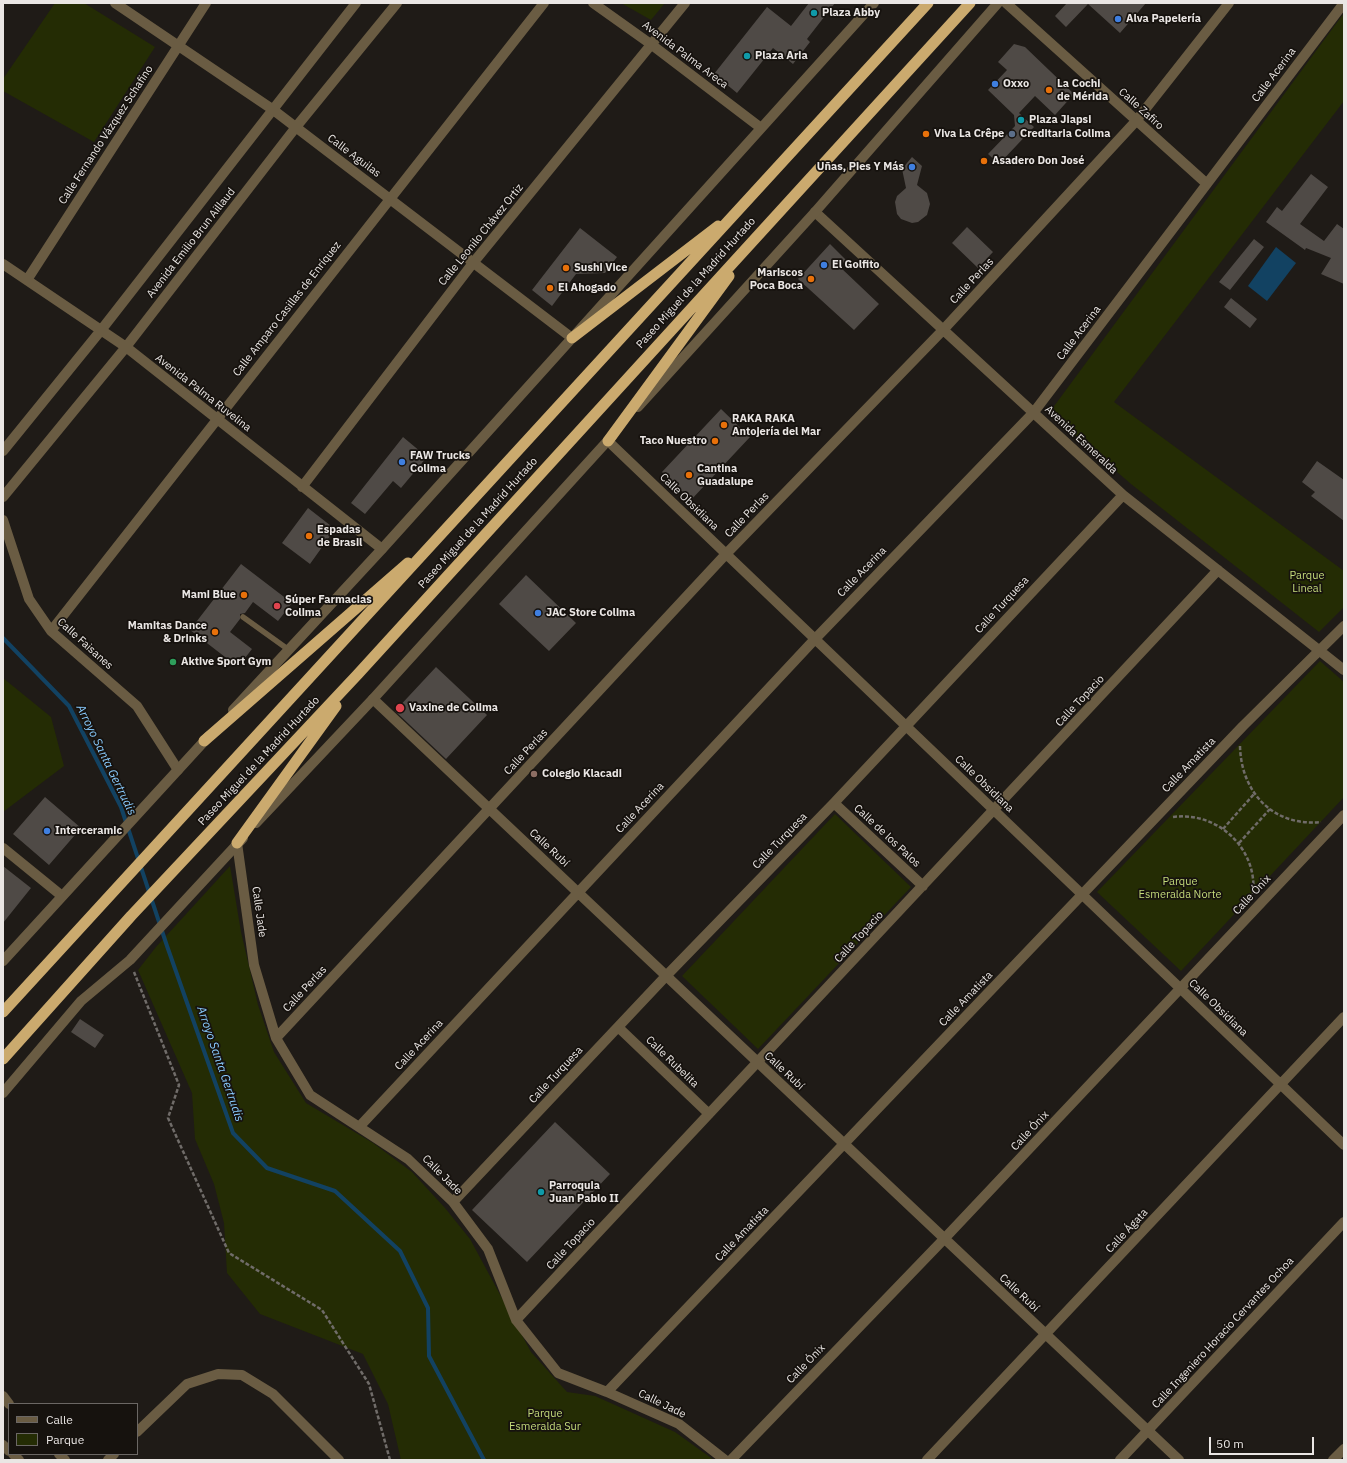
<!DOCTYPE html>
<meta charset="utf-8">
<style>
body{margin:0}
#map{position:relative;width:1347px;height:1463px;overflow:hidden;background:#1f1b17;font-family:"IBM Plex Sans",sans-serif}
canvas{display:block}
.frame{position:absolute;inset:0;border:4px solid #eae6e4;pointer-events:none}
.legend{position:absolute;left:8px;top:1403px;width:130px;height:52px;box-sizing:border-box;background:#16120e;border:1px solid #6b6764;margin:0;padding:5px 7px;list-style:none;font-size:12px;color:#eae6e4}
.legend li{display:flex;align-items:center;gap:8px;height:20px}
.legend b{width:20px;border:1px solid #6b6764}
.scale{position:absolute;left:1209px;top:1437px;width:105px;height:18px;box-sizing:border-box;border:2px solid #eae6e4;border-top:0;padding-left:5px;font-size:12px;line-height:14px;white-space:nowrap;color:#eae6e4;-webkit-text-stroke:3px #16120e;paint-order:stroke}
</style>
<div id="map">
<canvas width="1347" height="1463"></canvas>
<div class="frame"></div>
<ul class="legend">
<li><b style="height:5px;background:#6a5c43"></b>Calle</li>
<li><b style="height:11px;background:#242c04"></b>Parque</li>
</ul>
<div class="scale">50 m</div>
</div>
<script>
const context = document.querySelector('canvas').getContext('2d');
context.lineJoin = 'round';
function fillPath(path, color) { context.fillStyle = color; context.fill(path, 'evenodd'); }
function stroke(path, color, width, dash) { context.strokeStyle = color; context.lineWidth = width; context.lineCap = dash ? 'butt' : 'round'; context.setLineDash(dash || []); context.stroke(path); }
function label(font, color, halo, rows, align = 'center') {
  context.font = font + ' "IBM Plex Sans",sans-serif'; context.lineWidth = 3.5; context.setLineDash([]); context.textBaseline = 'middle'; context.strokeStyle = halo; context.fillStyle = color; for (const [text, x, y, turn = 0] of rows) {
    context.save(); context.translate(x, y); context.rotate((+turn || 0) * Math.PI / 180); context.textAlign = isNaN(turn) ? turn : align; if (halo) context.strokeText(text, 0, 0); context.fillText(text, 0, 0); context.restore();
  }
}
fillPath(new Path2D(`
 M55 3H84L155 47 94 142 3 91V79Z
 M621 3H665L651 20Z
 M1344 13V101L1114 402 1344 571V607L1319 632 1131 484 1049 413Z
 M1320 661 1344 682V797L1181 971 1097 892Z
 M3 678 51 717 64 766 3 812Z
 M835 814 911 887 758 1049 682 976Z
 M230 866 241 932 258 1005 274 1052 306 1103 373 1143 412 1172 445 1208 470 1239 531 1352 567 1392 595 1396 675 1432 714 1460H401L388 1404 363 1354 260 1314 227 1273 224 1223 214 1184 195 1139 192 1093 138 970 156 947Z`), '#242c04');
fillPath(new Path2D(`
 M1276 247 1296 263 1267 301 1248 286Z`), '#124262');
stroke(new Path2D(`
 M3 638 69 706 121 807 167 946 233 1133 267 1168 335 1191 400 1251 428 1308 429 1356 484 1460`), '#124262', 4);
fillPath(new Path2D(`
 M809 3H835L807 39 810 42 793 64 773 48 737 93 714 74 767 7 791 26Z
 M1067 3H1146L1120 33 1088 4 1066 27 1055 16Z
 M1014 44 1025 47 1074 94 1055 115 1035 96 1019 113 1034 127 999 164 988 154 1015 126 1014 115 988 90 1007 70 998 62Z
 M912 157 922 166 917 185 927 193 930 204 927 215 918 222 912 223 901 219 897 214 895 202 897 196 906 188 902 169Z
 M1311 174 1328 187 1300 224 1324 241 1337 224 1344 229V284L1321 274 1331 258 1306 248 1305 250 1266 222 1277 207 1282 211Z
 M967 227 993 252 978 268 952 243Z
 M580 228 617 257 605 273 576 274 552 306 532 290Z
 M1254 239 1264 247 1230 290 1219 282Z
 M830 244 846 260 840 267 879 304 854 330 798 279Z
 M1231 298 1257 319 1250 328 1224 307Z
 M721 409 750 437 691 500 662 472Z
 M403 437 427 457 401 488 393 481 365 514 351 503Z
 M1317 461 1344 480V521L1311 496 1315 492 1302 482Z
 M308 508 335 529 310 564 282 543Z
 M241 564 292 603 278 621 253 602 245 613 240 614V619L230 632 252 649 238 667 190 630Z
 M526 575 576 623 549 651 499 604Z
 M436 667 487 715 446 759 395 711Z
 M45 797 81 828 49 865 13 834Z
 M3 866 31 888 3 923Z
 M80 1019 104 1035 95 1048 71 1032Z
 M555 1122 610 1174 527 1262 472 1210Z`), '#4f4a46');
stroke(new Path2D(`
 M1240 746C1241 792 1273 827 1321 822
 M1173 817C1218 811 1258 849 1253 894
 M1223 829 1254 794
 M1239 843 1270 809
 M134 972 179 1085 168 1118 229 1253 322 1310 369 1384 390 1460`), '#706c69', 2.5, [4, 2]);
stroke(new Path2D(`
 M243 617 289 650`), '#6a5c43', 5.5);
stroke(new Path2D(`
 M115 3 272 109 572 338
 M1006 3 1207 184
 M815 212 1123 495 1344 670
 M3 264 126 347 382 549
 M27 280 206 3
 M608 441 1344 1145
 M3 451 102 329 356 3
 M302 487 473 263 685 3
 M3 497 126 347 296 127 397 3
 M3 520 29 599 51 631 137 706 178 770
 M51 631 544 3
 M373 699 1179 1460
 M834 803 923 886
 M237 843 254 965 276 1038 310 1095 408 1159 453 1202 488 1249 516 1320 558 1373 607 1392 679 1424 725 1460
 M3 848 62 896
 M618 1027 709 1114
 M276 1038 726 554 943 330 1136 121 1229 3
 M360 1126 815 639 1034 412 1344 3
 M453 1202 666 976 834 803 1123 495
 M516 1320 1218 570
 M607 1392 1243 726 1344 626
 M137 1432 187 1384 218 1374 242 1375 273 1394 339 1460
 M108 1460 114 1454
 M731 1460 944 1239 1344 815
 M927 1460 1344 1017
 M1120 1460 1344 1222
 M1333 1460 1344 1449`), '#6a5c43', 10);
stroke(new Path2D(`
 M593 3 652 45 761 128
 M638 407 815 212 998 3
 M233 710 382 549 874 3
 M256 823 373 699 612 436
 M3 961 209 736
 M3 1093 81 1001 130 960 243 838
 M3 1396 9 1404
 M3 1445 9 1451
 M13 1454 19 1460
 M59 1454 65 1460`), '#6a5c43', 10);
stroke(new Path2D(`
 M572 338 718 226
 M608 441 729 276
 M204 741 408 563
 M237 843 336 706
 M3 1012 928 3
 M3 1059 131 916 358 674 970 3`), '#cbaa6e', 11);
for (const [x, y, r, color] of [
 [814,13,4,"#0f9aa8"],
 [1118,19,4,"#3f7fe0"],
 [747,56,4,"#0f9aa8"],
 [995,84,4,"#3f7fe0"],
 [1049,90,4,"#e8710a"],
 [1021,120,4,"#0f9aa8"],
 [926,134,4,"#e8710a"],
 [1012,134,4,"#5c6f8a"],
 [984,161,4,"#e8710a"],
 [912,167,4,"#3f7fe0"],
 [824,265,4,"#3f7fe0"],
 [566,268,4,"#e8710a"],
 [811,279,4,"#e8710a"],
 [550,288,4,"#e8710a"],
 [724,425,4,"#e8710a"],
 [715,441,4,"#e8710a"],
 [402,462,4,"#3f7fe0"],
 [689,475,4,"#e8710a"],
 [309,536,4,"#e8710a"],
 [244,595,4,"#e8710a"],
 [277,606,4,"#e0444e"],
 [538,613,4,"#3f7fe0"],
 [215,632,4,"#e8710a"],
 [173,662,4,"#2e9e5b"],
 [400,708,5,"#e0444e"],
 [534,774,4,"#8d6e63"],
 [47,831,4,"#3f7fe0"],
 [541,1192,4,"#0f9aa8"]
]) { const dot = new Path2D(); dot.arc(x, y, r, 0, 2 * Math.PI); context.fillStyle = color; context.fill(dot); stroke(dot, '#16120e', 1.5); }
label('bold 11px', '#eae6e4', '#16120e', [
 ["Plaza Abby",822,13],
 ["Alva Papelería",1126,19],
 ["Plaza Aria",755,56],
 ["Oxxo",1003,84],
 ["La Cochi",1057,84],
 ["de Mérida",1057,97],
 ["Plaza Jiapsi",1029,120],
 ["Viva La Crêpe",934,134],
 ["Creditaria Colima",1020,134],
 ["Asadero Don José",992,161],
 ["Uñas, Pies Y Más",904,167,"right"],
 ["El Golfito",832,265],
 ["Sushi Vice",574,268],
 ["Mariscos",803,273,"right"],
 ["Poca Boca",803,286,"right"],
 ["El Ahogado",558,288],
 ["RAKA RAKA",732,419],
 ["Antojería del Mar",732,432],
 ["Taco Nuestro",707,441,"right"],
 ["FAW Trucks",410,456],
 ["Colima",410,469],
 ["Cantina",697,469],
 ["Guadalupe",697,482],
 ["Espadas",317,530],
 ["de Brasil",317,543],
 ["Mami Blue",236,595,"right"],
 ["Súper Farmacias",285,600],
 ["Colima",285,613],
 ["JAC Store Colima",546,613],
 ["Mamitas Dance",207,626,"right"],
 ["& Drinks",207,639,"right"],
 ["Aktive Sport Gym",181,662],
 ["Vaxine de Colima",409,708],
 ["Colegio Klacadi",542,774],
 ["Interceramic",55,831],
 ["Parroquia",549,1186],
 ["Juan Pablo II",549,1199]
], 'left');
label('11px', '#eae6e4', '#16120e', [
 ["Avenida Palma Areca",685,55,37],
 ["Calle Acerina",1274,75,-53],
 ["Calle Zafiro",1141,109,42],
 ["Calle Fernando Vázquez Schafino",106,135,-57],
 ["Calle Aguilas",354,156,37],
 ["Calle Leonilo Chávez Ortiz",481,235,-51],
 ["Avenida Emilio Brun Aillaud",191,243,-52],
 ["Calle Perlas",972,281,-47],
 ["Paseo Miguel de la Madrid Hurtado",696,283,-48],
 ["Calle Amparo Casillas de Enríquez",287,309,-52],
 ["Calle Acerina",1079,333,-53],
 ["Avenida Palma Ruvelina",203,393,38],
 ["Avenida Esmeralda",1081,440,43],
 ["Calle Obsidiana",689,502,44],
 ["Calle Perlas",747,515,-46],
 ["Paseo Miguel de la Madrid Hurtado",478,523,-48],
 ["Calle Acerina",862,572,-46],
 ["Calle Turquesa",1002,605,-47],
 ["Calle Faisanes",85,644,42],
 ["Calle Topacio",1080,701,-47],
 ["Calle Perlas",526,752,-47],
 ["Paseo Miguel de la Madrid Hurtado",259,761,-47],
 ["Calle Amatista",1189,765,-46],
 ["Calle Obsidiana",984,784,44],
 ["Calle Acerina",640,808,-47],
 ["Calle de los Palos",887,836,43],
 ["Calle Turquesa",780,841,-46],
 ["Calle Rubí",549,848,43],
 ["Calle Ónix",1252,895,-47],
 ["Calle Jade",259,912,82],
 ["Calle Topacio",859,937,-47],
 ["Calle Perlas",305,989,-47],
 ["Calle Amatista",966,999,-46],
 ["Calle Obsidiana",1218,1008,44],
 ["Calle Acerina",419,1045,-47],
 ["Calle Rubelita",672,1062,44],
 ["Calle Rubí",784,1071,43],
 ["Calle Turquesa",556,1075,-47],
 ["Calle Ónix",1030,1131,-47],
 ["Calle Jade",442,1175,45],
 ["Calle Ágata",1127,1231,-47],
 ["Calle Amatista",742,1234,-46],
 ["Calle Topacio",571,1244,-47],
 ["Calle Rubí",1019,1293,43],
 ["Calle Ingeniero Horacio Cervantes Ochoa",1223,1333,-47],
 ["Calle Ónix",806,1364,-46],
 ["Calle Jade",662,1404,26]
]);
label('11px', '#c3d97a', '#16120e', [
 ["Parque",1307,576],
 ["Lineal",1307,589],
 ["Parque",1180,882],
 ["Esmeralda Norte",1180,895],
 ["Parque",545,1414],
 ["Esmeralda Sur",545,1427]
]);
label('italic 12px', '#89cbfe', '#16120e', [
 ["Arroyo Santa Gertrudis",106,760,64],
 ["Arroyo Santa Gertrudis",220,1064,71]
]);
</script>
